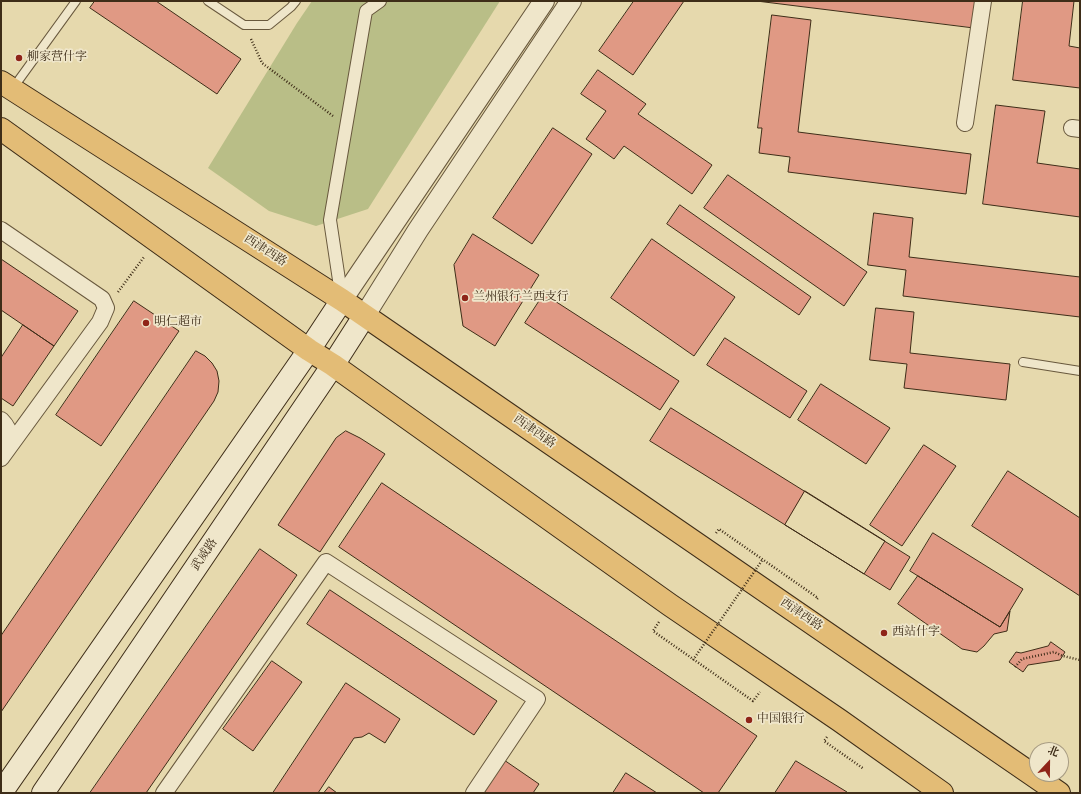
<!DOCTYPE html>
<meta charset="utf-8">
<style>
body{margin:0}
#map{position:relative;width:1081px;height:794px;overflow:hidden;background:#e6d9ad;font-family:"IM FELL DW Pica","Noto Serif SC",serif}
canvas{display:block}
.frame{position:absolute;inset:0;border:2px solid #3e2d18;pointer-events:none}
.north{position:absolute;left:1029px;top:742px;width:40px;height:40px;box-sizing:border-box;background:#efe6ca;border:1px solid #a89c83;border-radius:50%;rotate:22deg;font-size:11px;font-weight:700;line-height:16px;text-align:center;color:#3e2d18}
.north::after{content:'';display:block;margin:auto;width:14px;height:18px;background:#8f2418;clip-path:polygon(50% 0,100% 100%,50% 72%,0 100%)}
</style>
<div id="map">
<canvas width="1081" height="794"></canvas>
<div class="frame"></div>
<div class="north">北</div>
</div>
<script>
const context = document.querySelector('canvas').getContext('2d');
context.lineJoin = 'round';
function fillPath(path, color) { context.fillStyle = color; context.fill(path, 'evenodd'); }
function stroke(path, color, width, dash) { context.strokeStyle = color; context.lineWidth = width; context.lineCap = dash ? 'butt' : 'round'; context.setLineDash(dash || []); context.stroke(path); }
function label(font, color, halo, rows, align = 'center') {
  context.font = font + ' "IM FELL DW Pica","Noto Serif SC",serif'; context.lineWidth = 3.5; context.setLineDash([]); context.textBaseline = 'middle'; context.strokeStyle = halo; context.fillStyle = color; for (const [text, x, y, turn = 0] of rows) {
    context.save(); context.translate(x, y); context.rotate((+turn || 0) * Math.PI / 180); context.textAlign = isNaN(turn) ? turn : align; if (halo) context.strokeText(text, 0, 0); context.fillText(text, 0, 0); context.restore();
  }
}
fillPath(new Path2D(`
 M312 1H500L368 209 316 226 269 211 208 168 297 23Z`), '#b9be87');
const building = new Path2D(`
 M95 1H156L241 59 217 94 90 8Z
 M634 1H684L633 75 599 51Z
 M757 1H980L977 28Z
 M1023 1H1074L1069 46 1080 48V88L1013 80Z
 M772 15 811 20 798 132 971 154 966 194 788 172 790 157 759 153 762 128H758Z
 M598 70 646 104 638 114 712 165 692 194 624 146 614 159 586 139 606 111 581 94Z
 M996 105 1045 111 1037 163 1080 169V217L983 204Z
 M553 128 592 154 532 244 493 218Z
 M728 175 867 272 844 306 704 208Z
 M680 205 811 297 799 315 667 224Z
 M874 213 913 218 909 257 1080 277V317L903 296 906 270 868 265Z
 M473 234 539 275 495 346 463 326 454 265Z
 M652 239 735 297 694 356 611 298Z
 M1 259 78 311 54 346 1 310Z
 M544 294 679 381 660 410 525 323Z
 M134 301 179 331 101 446 56 415Z
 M876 308 914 312 910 353 1010 364 1006 400 904 388 907 364 870 360Z
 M23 325 54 346 13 406 1 398V358Z
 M725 338 807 391 790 418 707 365Z
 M196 351 205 356 212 363 217 371 219 381 218 392 214 401 1 712V636Z
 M821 384 890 428 866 464 798 420Z
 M671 408 910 557 890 590 650 441Z
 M346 431 360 438 385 454 320 552 278 525 336 438Z
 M924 445 956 466 902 546 870 525Z
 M1008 471 1080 518V596L972 526Z
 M382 483 757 736 718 793H704L339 547Z
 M805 491 885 541 864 574 785 525Z
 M933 533 1023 589 1000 627 910 571Z
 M260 549 297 575 146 793H90Z
 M918 576 1000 627 1010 611 1007 631 994 634 984 646 977 652 962 649 898 604Z
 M330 590 497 701 474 735 307 624Z
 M1051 642 1065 652 1060 660 1028 665 1023 672 1009 662 1016 652 1021 653 1048 646Z
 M272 661 302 682 253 751 223 729Z
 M346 683 400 719 385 743 369 733 362 737 354 738 318 793H273Z
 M504 760 539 784 533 793H481Z
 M796 761 847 792 848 793H775Z
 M626 773 657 793H613Z
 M329 787 337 793H324Z`);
fillPath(building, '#e09984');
stroke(building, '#3e2d18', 1);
const service = new Path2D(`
 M208 1 244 25H269L291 7 296 1
 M13 88 76 1
 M1023 362 1080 371`);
const pedestrian = new Path2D(`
 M342 300 330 220 366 11 380 1`);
const minor = new Path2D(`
 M965 123 983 1
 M1072 128 1080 129
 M1 230 102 299 106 308 100 322 1 458
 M1 420C10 429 12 438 6 449
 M164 793 326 562 537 699 474 793`);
const tertiary = new Path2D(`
 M342 300 544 1
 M365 315 418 230 571 1`);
const secondary = new Path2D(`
 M1 793 309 350 342 300
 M43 793 333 365 365 315`);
const primary = new Path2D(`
 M1 82 342 300 1059 793
 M1 129 309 350 333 365 670 605 839 720 942 793`);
stroke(service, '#68583d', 10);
stroke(pedestrian, '#68583d', 14);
stroke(minor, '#68583d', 18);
stroke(tertiary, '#68583d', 22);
stroke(secondary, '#3e2d18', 24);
stroke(primary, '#3e2d18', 24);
stroke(new Path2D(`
 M251 39 262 63 333 116
 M118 292 144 257
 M716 533 719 529 818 598 816 600
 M659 622 653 631 753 701 760 692
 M1015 667 1022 659 1054 652 1063 656 1080 660
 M827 737 824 741 864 769`), '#3e2d18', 2.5, [1, 2]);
stroke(service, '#efe6ca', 8);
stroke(pedestrian, '#efe6ca', 12);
stroke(minor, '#efe6ca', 16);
stroke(tertiary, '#efe6ca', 20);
stroke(secondary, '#efe6ca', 22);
stroke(primary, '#e3bc76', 22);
stroke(new Path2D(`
 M693 660 763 559`), '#3e2d18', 2.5, [1, 2]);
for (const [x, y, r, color] of [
 [19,58,4,"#8f2418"],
 [465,298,4,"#8f2418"],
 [146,323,4,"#8f2418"],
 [884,633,4,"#8f2418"],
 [749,720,4,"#8f2418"]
]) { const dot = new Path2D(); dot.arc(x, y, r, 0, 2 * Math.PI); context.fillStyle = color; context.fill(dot); stroke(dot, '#efe6ca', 1.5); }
label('12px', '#3e2d18', '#efe6ca', [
 ["柳家营什字",27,58],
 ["兰州银行兰西支行",473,298],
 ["明仁超市",154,323],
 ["西站什字",892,633],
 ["中国银行",757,720]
], 'left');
label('12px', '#3e2d18', '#efe6ca', [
 ["西津西路",265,251,33],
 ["西津西路",534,432,35],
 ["武威路",205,555,-56],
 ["西津西路",801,615,34]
]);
</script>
